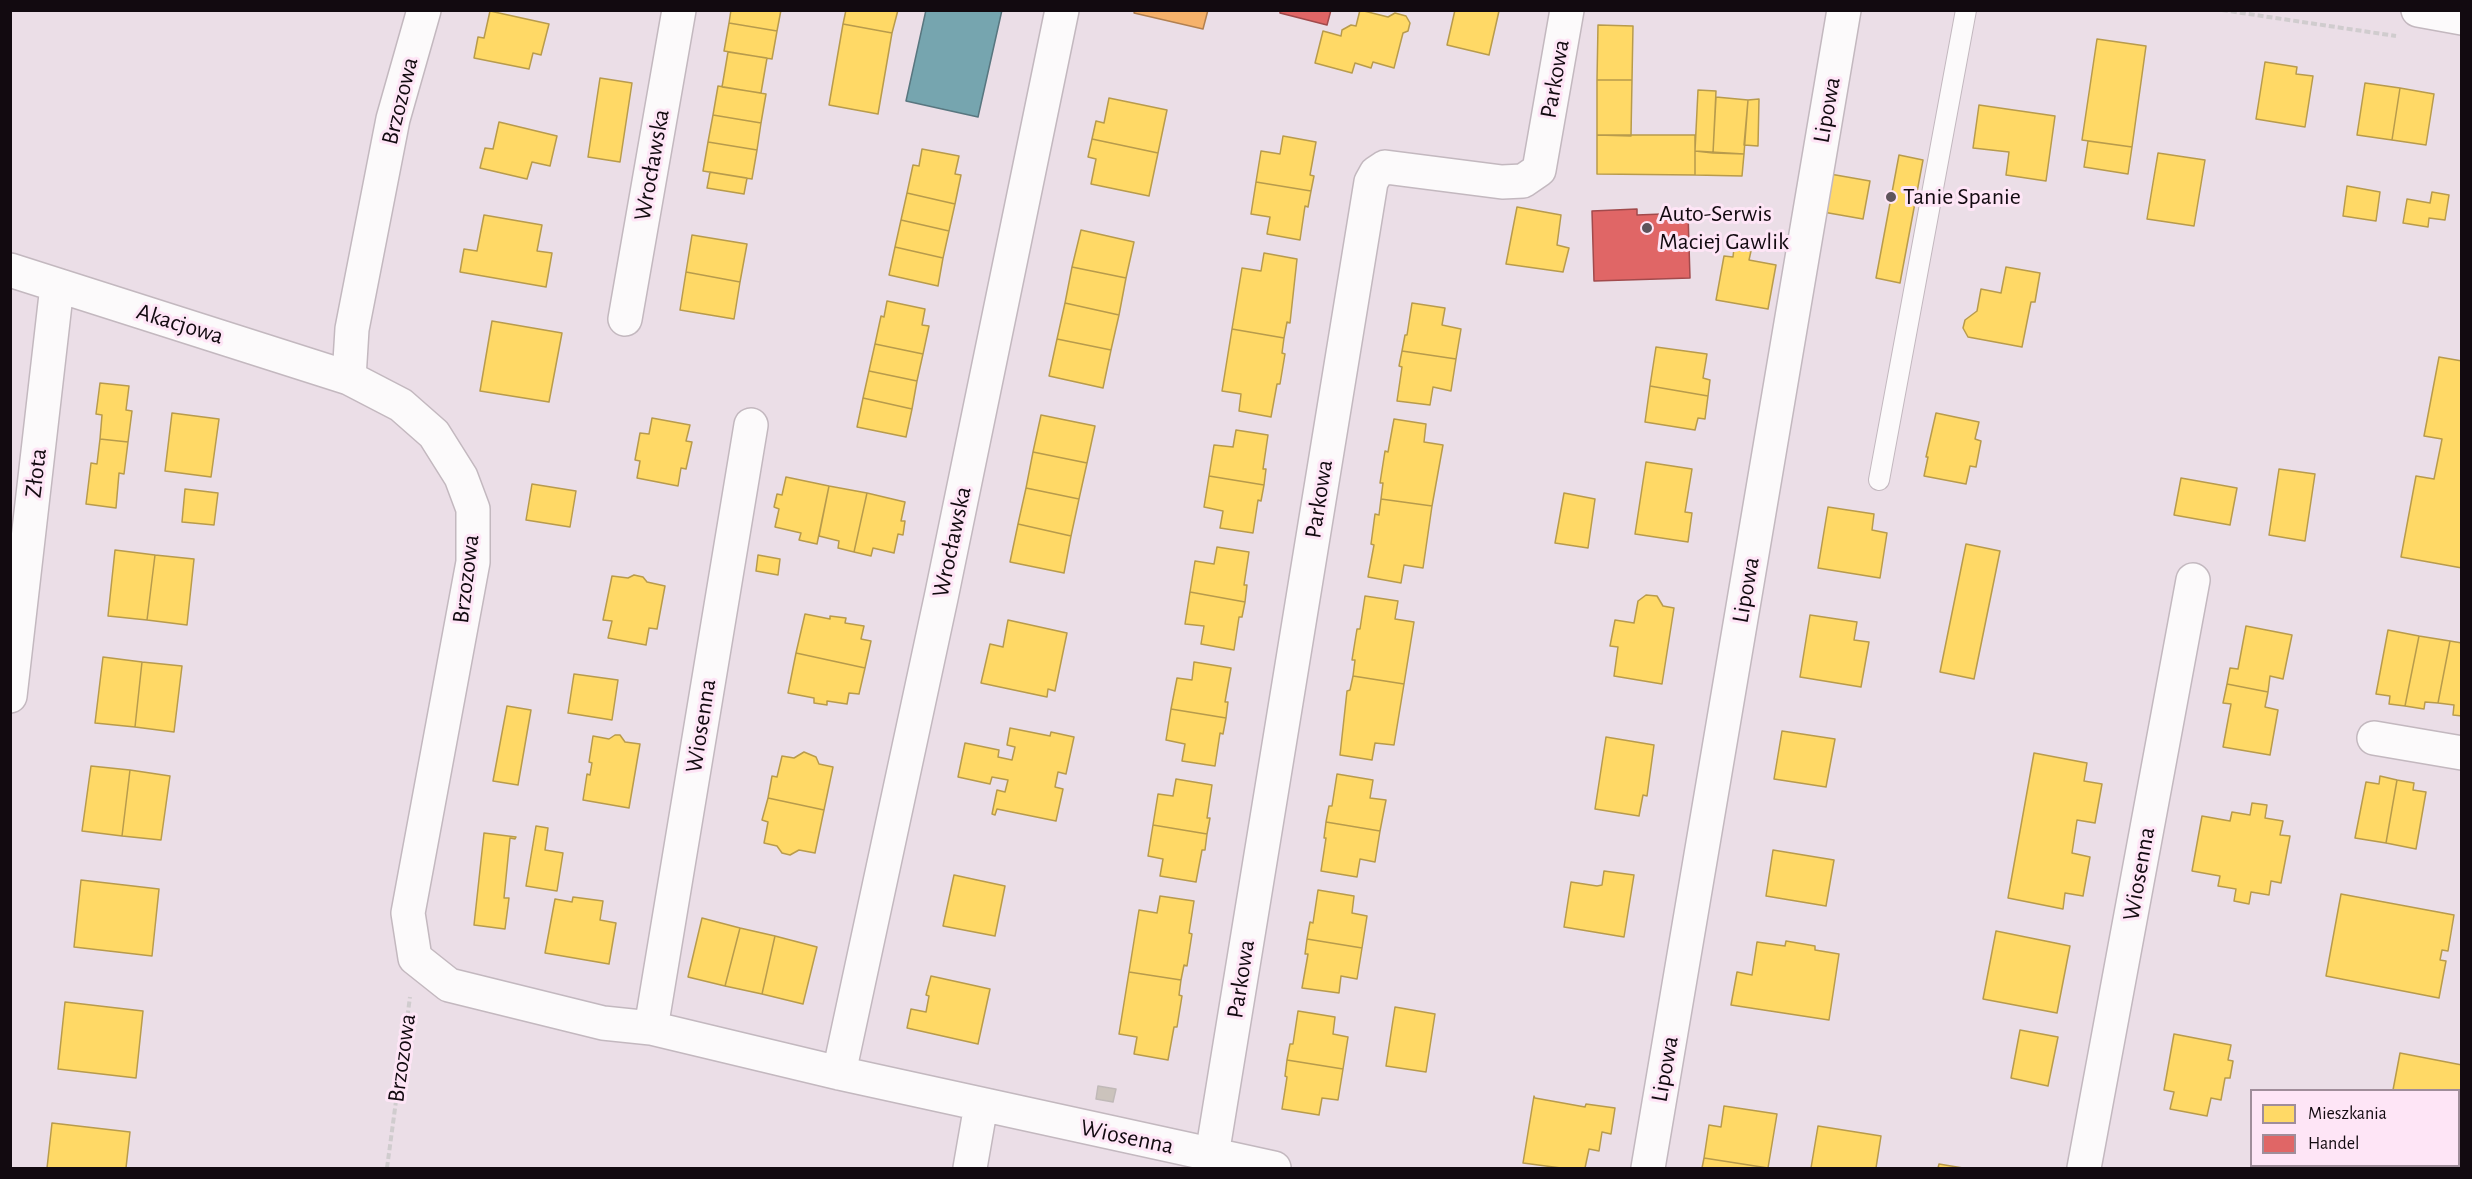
<!DOCTYPE html>
<meta charset="utf-8">
<style>
body{margin:0}
#map{position:relative;width:2472px;height:1179px;overflow:hidden;background:#ebdee7;font-family:"Alegreya Sans",sans-serif}
canvas{display:block}
.frame{position:absolute;inset:0;border:12px solid #120a10;pointer-events:none}
.legend{position:absolute;left:2250px;top:1089px;width:210px;height:78px;box-sizing:border-box;background:#fee5f6;border:2px solid #a08d9a;margin:0;padding:8px 10px;list-style:none;font-size:18px;color:#120a10}
.legend li{display:flex;align-items:center;gap:12px;height:30px}
.legend b{width:30px;border:2px solid #a08d9a}
</style>
<div id="map">
<canvas width="2472" height="1179"></canvas>
<div class="frame"></div>
<ul class="legend">
<li><b style="height:16px;background:#ffd966"></b>Mieszkania</li>
<li><b style="height:16px;background:#e06666"></b>Handel</li>
</ul>
</div>
<script>
const context = document.querySelector('canvas').getContext('2d');
context.lineJoin = 'round';
function fillPath(path, color) { context.fillStyle = color; context.fill(path, 'evenodd'); }
function stroke(path, color, width, dash) { context.strokeStyle = color; context.lineWidth = width; context.lineCap = dash ? 'butt' : 'round'; context.setLineDash(dash || []); context.stroke(path); }
function label(font, color, halo, rows, align = 'center') {
  context.font = font + ' "Alegreya Sans",sans-serif'; context.lineWidth = 6; context.setLineDash([]); context.textBaseline = 'middle'; context.strokeStyle = halo; context.fillStyle = color; for (const [text, x, y, turn = 0] of rows) {
    context.save(); context.translate(x, y); context.rotate((+turn || 0) * Math.PI / 180); context.textAlign = isNaN(turn) ? turn : align; if (halo) context.strokeText(text, 0, 0); context.fillText(text, 0, 0); context.restore();
  }
}
const homes = new Path2D(`
 M731 10H781L777 31 729 23Z
 M846 10H898L892 33 843 24Z
 M1360 10 1388 17 1395 13 1406 16 1410 23 1408 31 1403 33 1394 68 1373 62 1371 68 1355 63 1352 73 1315 63 1323 31 1341 36 1342 30 1351 25 1356 26Z
 M1455 10 1499 11 1489 55 1447 45Z
 M490 11 549 24 541 55 533 53 529 69 474 58 478 37 484 38Z
 M729 23 777 31 772 59 724 51Z
 M843 24 892 33 878 114 829 105Z
 M1598 25 1633 26 1632 80H1597Z
 M2097 39 2146 46 2132 147 2082 140Z
 M728 52 767 58 761 93 722 87Z
 M2265 62 2297 67 2296 74 2313 76 2305 127 2256 119Z
 M600 78 632 83 620 162 588 157Z
 M1597 80H1632L1631 136 1597 135Z
 M2365 83 2400 88 2392 140 2357 135Z
 M718 86 766 94 761 123 713 115Z
 M2400 88 2434 94 2426 145 2392 140Z
 M1698 90 1716 91 1713 153 1695 151Z
 M1716 97 1748 100 1744 154 1713 153Z
 M1109 98 1167 110 1158 153 1092 139 1096 121 1104 123Z
 M1759 99 1758 146 1744 145 1748 100Z
 M1979 105 2055 116 2046 181 2006 175 2009 152 1973 148Z
 M713 115 761 123 757 150 708 142Z
 M499 122 557 136 550 166 532 162 527 179 480 168 485 148 493 149Z
 M1597 135H1695V175L1597 174Z
 M1283 136 1316 142 1310 175 1314 176 1311 191 1256 182 1261 151 1280 154Z
 M1092 139 1158 153 1149 196 1091 184 1096 159 1088 157Z
 M2088 141 2132 147 2128 174 2084 167Z
 M708 142 757 150 752 179 703 171Z
 M922 149 959 156 955 174 961 175 955 204 907 193 913 165 919 166Z
 M1695 151 1744 154 1742 176 1695 175Z
 M2158 153 2205 160 2194 226 2147 219Z
 M1899 155 1923 160 1900 283 1876 278Z
 M710 172 747 178 744 194 707 188Z
 M1830 174 1870 181 1863 219 1823 212Z
 M1256 182 1311 191 1308 207 1305 206 1300 240 1267 234 1270 217 1251 214Z
 M2347 186 2380 192 2376 221 2343 216Z
 M2432 192 2449 195 2445 220 2429 218 2428 227 2403 223 2407 199 2430 203Z
 M907 193 955 204 949 231 901 220Z
 M1517 207 1561 215 1557 245 1569 248 1563 272 1506 264Z
 M484 215 542 225 537 251 552 253 546 287 460 272 464 249 477 251Z
 M901 220 949 231 943 258 895 247Z
 M1081 230 1134 242 1126 278 1072 267Z
 M692 235 747 244 740 282 686 272Z
 M895 247 943 258 938 286 889 275Z
 M1734 248 1751 251 1749 260 1776 265 1768 309 1716 300 1724 256 1733 257Z
 M1264 253 1297 259 1290 323 1287 322 1284 338 1232 329 1242 268 1261 271Z
 M1072 267 1126 278 1119 315 1065 303Z
 M2006 267 2040 273 2035 302H2031L2022 347 1968 337 1963 328 1965 320 1977 311 1981 289 2001 293Z
 M686 272 740 282 734 319 680 310Z
 M887 301 925 309 922 325 929 326 923 354 875 344 881 316 884 317Z
 M1065 303 1119 315 1111 350 1057 339Z
 M1412 303 1445 308 1442 325 1461 329 1456 359 1402 351 1405 335H1407Z
 M492 321 562 333 549 402 480 391Z
 M1232 329 1284 338 1282 353 1285 354 1280 384H1277L1271 417 1239 411 1241 394 1222 391Z
 M1057 339 1111 350 1103 388 1049 376Z
 M875 344 923 354 917 381 869 371Z
 M1656 347 1707 354 1703 378 1710 380 1708 396 1650 386Z
 M1402 351 1456 359 1451 391 1433 387 1430 405 1397 401 1402 367 1399 366Z
 M2439 357 2462 361V568L2401 557 2416 476 2434 479 2442 439 2424 436Z
 M869 371 917 381 912 409 863 398Z
 M100 383 129 386 126 410 132 411 128 442 100 439 102 415 96 414Z
 M1650 386 1708 396 1705 419 1698 418 1695 430 1645 422Z
 M863 398 912 409 906 437 857 427Z
 M172 413 219 419 211 477 165 471Z
 M1936 413 1979 422 1975 439 1981 441 1976 467 1970 466 1966 484 1924 476 1928 457H1926Z
 M1041 415 1095 426 1087 463 1033 452Z
 M652 418 690 425 686 441 692 442 686 469 681 468 678 486 637 478 640 461 635 460 640 433 649 434Z
 M1394 419 1426 424 1424 442 1443 445 1432 506 1381 499 1383 483H1380L1385 451 1388 452Z
 M1236 430 1268 435 1263 469H1266L1264 485 1209 476 1214 445 1233 447Z
 M100 439 128 442 124 474 119 473 116 508 86 504 91 463 97 464Z
 M1033 452 1087 463 1079 499 1026 488Z
 M1646 462 1692 469 1685 512 1692 513 1688 542 1635 534Z
 M2279 469 2315 474 2305 541 2269 535Z
 M1209 476 1264 485 1261 501 1258 500 1253 533 1220 528 1223 511 1204 507Z
 M786 477 829 486 817 544 799 540 801 533 775 527 779 509 774 507 777 494 782 495Z
 M2181 478 2237 488 2230 525 2174 515Z
 M532 484 576 491 570 527 526 520Z
 M829 486 867 493 854 552 838 548 839 541 819 536Z
 M1026 488 1079 499 1071 536 1018 524Z
 M185 489 218 493 214 525 182 522Z
 M867 493 905 502 901 521H905L903 535 898 534 894 553 873 548 871 556 854 552Z
 M1564 493 1595 499 1588 548 1555 543Z
 M1381 499 1432 506 1423 568 1404 565 1401 583 1368 577 1374 545 1371 544 1375 514 1379 515Z
 M1828 507 1874 514 1872 530 1887 533 1880 578 1818 568Z
 M1018 524 1071 536 1064 573 1010 562Z
 M1966 544 2000 551 1974 679 1940 672Z
 M1217 547 1249 552 1244 585H1247L1245 602 1190 592 1195 561 1214 564Z
 M115 550 155 555 147 620 108 616Z
 M155 555 194 559 187 625 147 620Z
 M758 555 780 559 778 575 756 571Z
 M634 575 643 577 647 582 665 586 657 629 649 628 646 645 608 638 612 621 603 620 612 576 628 578Z
 M1190 592 1245 602 1242 617H1239L1234 650 1201 644 1204 626 1185 624Z
 M1646 595 1657 596 1663 606 1674 608 1662 684 1614 676 1618 647 1610 646 1615 620 1634 623 1638 601Z
 M1365 596 1398 601 1395 619 1414 622 1404 684 1353 676 1355 660H1352L1357 629H1360Z
 M805 614 830 619V616L846 618 845 623 864 626 861 639 871 641 865 668 796 653Z
 M1810 615 1857 622 1854 640 1869 642 1861 687 1800 677Z
 M1008 620 1067 633 1055 691 1048 689 1047 697 981 683 990 644 1003 647Z
 M2246 626 2292 635 2283 679 2270 676 2268 692 2227 684 2230 668 2238 669Z
 M2388 630 2419 636 2405 706 2389 704 2390 696 2376 694Z
 M2419 636 2450 641 2438 703 2425 702 2424 709 2405 706Z
 M2450 641 2462 643V716L2453 715 2454 705 2438 703Z
 M796 653 865 668 859 694 849 693 847 704 827 701V705L814 703V698L788 693Z
 M103 657 142 662 135 727 95 723Z
 M142 662 182 666 174 732 135 727Z
 M1194 662 1231 668 1225 702H1228L1226 718 1171 709 1177 678 1192 680Z
 M574 674 618 680 612 720 568 713Z
 M1353 676 1404 684 1394 745 1375 743 1372 760 1340 755 1347 691 1350 690Z
 M2227 684 2268 692 2265 707 2278 710 2270 755 2223 747 2231 704 2223 703Z
 M507 706 531 710 518 785 493 781Z
 M1171 709 1226 718 1223 734 1220 733 1215 766 1182 761 1185 744 1166 740Z
 M1010 728 1050 736 1051 732 1074 737 1066 774 1058 772 1055 787 1063 789 1056 821 997 809 995 815 992 814 997 790 1005 792 1008 780 992 777 990 784 958 777 965 743 999 750 998 757 1012 760 1015 747 1007 745Z
 M1782 731 1835 739 1826 787 1774 779Z
 M615 735H620L625 742 640 744 629 808 583 800 587 774 590 775 592 763 589 762 593 736 609 739Z
 M1606 737 1654 745 1647 796 1643 795 1639 816 1595 809Z
 M804 752 816 757 819 764 833 767 824 810 768 798 772 776 777 777 782 756 794 758Z
 M2034 753 2087 763 2084 781 2102 784 2095 823 2077 820 2072 853 2090 857 2083 896 2065 893 2063 909 2008 898Z
 M91 766 130 770 122 836 82 831Z
 M130 770 170 776 161 840 122 836Z
 M1337 774 1373 780 1370 798 1386 800 1380 831 1326 822 1329 806H1332Z
 M2380 776 2397 780 2386 843 2355 838 2366 782 2379 784Z
 M1176 779 1212 785 1207 818H1210L1207 834 1153 825 1158 794 1173 796Z
 M2397 780 2414 783 2413 790 2426 792 2416 849 2386 843Z
 M768 798 824 810 815 853 799 850 790 855 782 853 777 846 764 843 768 822 762 820Z
 M2252 803 2267 805 2265 818 2283 821 2280 835 2290 836 2281 883 2271 881 2269 895 2251 892 2249 904 2234 901 2236 889 2218 886 2220 876 2192 871 2202 816 2230 821 2232 812 2250 815Z
 M1326 822 1380 831 1375 862 1360 859 1357 877 1321 871 1326 838H1324Z
 M1153 825 1207 834 1205 850H1202L1196 882 1160 876 1163 859 1148 856Z
 M536 826 548 828 545 850 563 853 557 891 526 886Z
 M484 833 516 837 515 839 510 838 504 898H509L505 929 474 925Z
 M1773 850 1834 860 1826 906 1766 896Z
 M1604 871 1634 875 1624 937 1564 927 1571 882 1597 886 1602 885Z
 M954 875 1005 886 995 936 943 926Z
 M81 880 159 889 152 956 74 947Z
 M1318 890 1354 896 1352 913 1367 916 1362 948 1307 939 1310 922 1313 923Z
 M2341 894 2454 915 2448 951 2442 950 2440 960 2446 961 2439 998 2326 976Z
 M1160 896 1194 901 1189 933 1192 934 1187 966 1184 965 1181 980 1129 972 1139 910 1157 913Z
 M573 897 603 901 600 920 616 923 609 964 545 953 555 899 572 902Z
 M702 918 740 928 725 986 688 977Z
 M740 928 775 936 762 994 725 986Z
 M1996 931 2070 946 2057 1013 1983 999Z
 M775 936 817 947 803 1004 762 994Z
 M1307 939 1362 948 1357 979 1341 976 1339 993 1302 988 1308 954H1305Z
 M1786 941 1815 946V950L1839 954 1829 1020 1731 1005 1737 972 1752 975 1757 942 1785 946Z
 M1129 972 1181 980 1179 995 1182 996 1177 1027H1174L1168 1060 1134 1054 1137 1037 1119 1034Z
 M931 976 990 989 978 1044 907 1028 911 1009 926 1012 929 996 926 995Z
 M65 1002 143 1011 136 1078 58 1069Z
 M1395 1007 1435 1014 1426 1072 1386 1066Z
 M1298 1011 1335 1017 1333 1034 1348 1037 1343 1069 1287 1060 1290 1044H1293Z
 M2020 1030 2058 1037 2048 1086 2011 1078Z
 M2174 1034 2231 1045 2228 1060 2233 1061 2230 1078H2225L2221 1100 2211 1098 2207 1116 2170 1109 2174 1092 2164 1090Z
 M2400 1053 2462 1065V1139H2458V1090H2393Z
 M1287 1060 1343 1069 1338 1100 1322 1098 1319 1115 1282 1109 1287 1077 1285 1076Z
 M1534 1096 1535 1098 1585 1107 1586 1104 1615 1108 1611 1134 1602 1132 1599 1151 1589 1149 1585 1168H1561L1523 1163Z
 M1724 1106 1777 1114 1768 1168 1704 1158 1709 1125 1721 1127Z
 M52 1123 130 1132 126 1168H47Z
 M1818 1126 1881 1136 1876 1168H1811Z
 M1704 1158 1768 1168H1702Z
 M1939 1164 1963 1168H1938Z`);
fillPath(homes, '#ffd966');
stroke(homes, '#b89b4c', 1.5);
const shops = new Path2D(`
 M1280 10H1331L1327 25 1280 13Z
 M1637 209V215L1688 213 1690 278 1594 281 1592 211Z`);
fillPath(shops, '#e06666');
stroke(shops, '#a24a4c', 1.5);
const health = new Path2D(`
 M1135 10H1208L1203 29 1134 13Z`);
fillPath(health, '#f6b26b');
stroke(health, '#b28050', 1.5);
const public = new Path2D(`
 M926 10H1002L978 117 906 101Z`);
fillPath(public, '#76a5af');
stroke(public, '#58767f', 1.5);
const building = new Path2D(`
 M1098 1086 1116 1089 1113 1102 1096 1099Z`);
fillPath(building, '#cbc3bc');
stroke(building, '#c0b9b8', 1.5);
const service = new Path2D(`
 M1879 480 1966 10`);
const minor = new Path2D(`
 M10 270 349 378 401 405 434 434 461 477 473 509V562L408 913 415 958 449 985 603 1023 651 1028 839 1073 1274 1168
 M625 319 679 10
 M349 378 352 329 393 119 424 10
 M10 696 57 286
 M2374 738 2462 753
 M651 1028 751 425
 M839 1073 941 598 1062 10
 M1212 1155 1371 182 1376 173 1385 167 1502 182 1523 181 1539 170 1567 10
 M970 1168 981 1105
 M1648 1168 1844 10
 M2084 1168 2193 580`);
const tertiary = new Path2D(`
 M2418 10 2462 18`);
stroke(service, '#c3b8bf', 22);
stroke(minor, '#c3b8bf', 36);
stroke(tertiary, '#c3b8bf', 36);
stroke(new Path2D(`
 M2222 10 2396 36
 M387 1168 410 997`), '#d0ccce', 4, [6, 3]);
stroke(service, '#fcfafb', 20);
stroke(minor, '#fcfafb', 33);
stroke(tertiary, '#fcfafb', 33);
for (const [x, y, r, color] of [
 [1891,197,6,"#5e545b"],
 [1647,228,6,"#5e545b"]
]) { const dot = new Path2D(); dot.arc(x, y, r, 0, 2 * Math.PI); context.fillStyle = color; context.fill(dot); stroke(dot, '#fee5f6', 2); }
label('24px', '#120a10', '#fee5f6', [
 ["Parkowa",1555,79,-80],
 ["Brzozowa",400,101,-76],
 ["Lipowa",1827,110,-80],
 ["Wrocławska",652,165,-80],
 ["Akacjowa",180,324,17],
 ["Złota",36,473,-83],
 ["Parkowa",1319,499,-81],
 ["Wrocławska",952,542,-78],
 ["Brzozowa",466,579,-83],
 ["Lipowa",1746,590,-80],
 ["Wiosenna",701,726,-81],
 ["Wiosenna",2139,874,-80],
 ["Parkowa",1241,979,-81],
 ["Brzozowa",402,1058,-82],
 ["Lipowa",1665,1069,-80],
 ["Wiosenna",1127,1137,12]
]);
label('24px', '#120a10', '#fee5f6', [
 ["Tanie Spanie",1903,197],
 ["Auto-Serwis",1659,214],
 ["Maciej Gawlik",1659,242]
], 'left');
</script>
